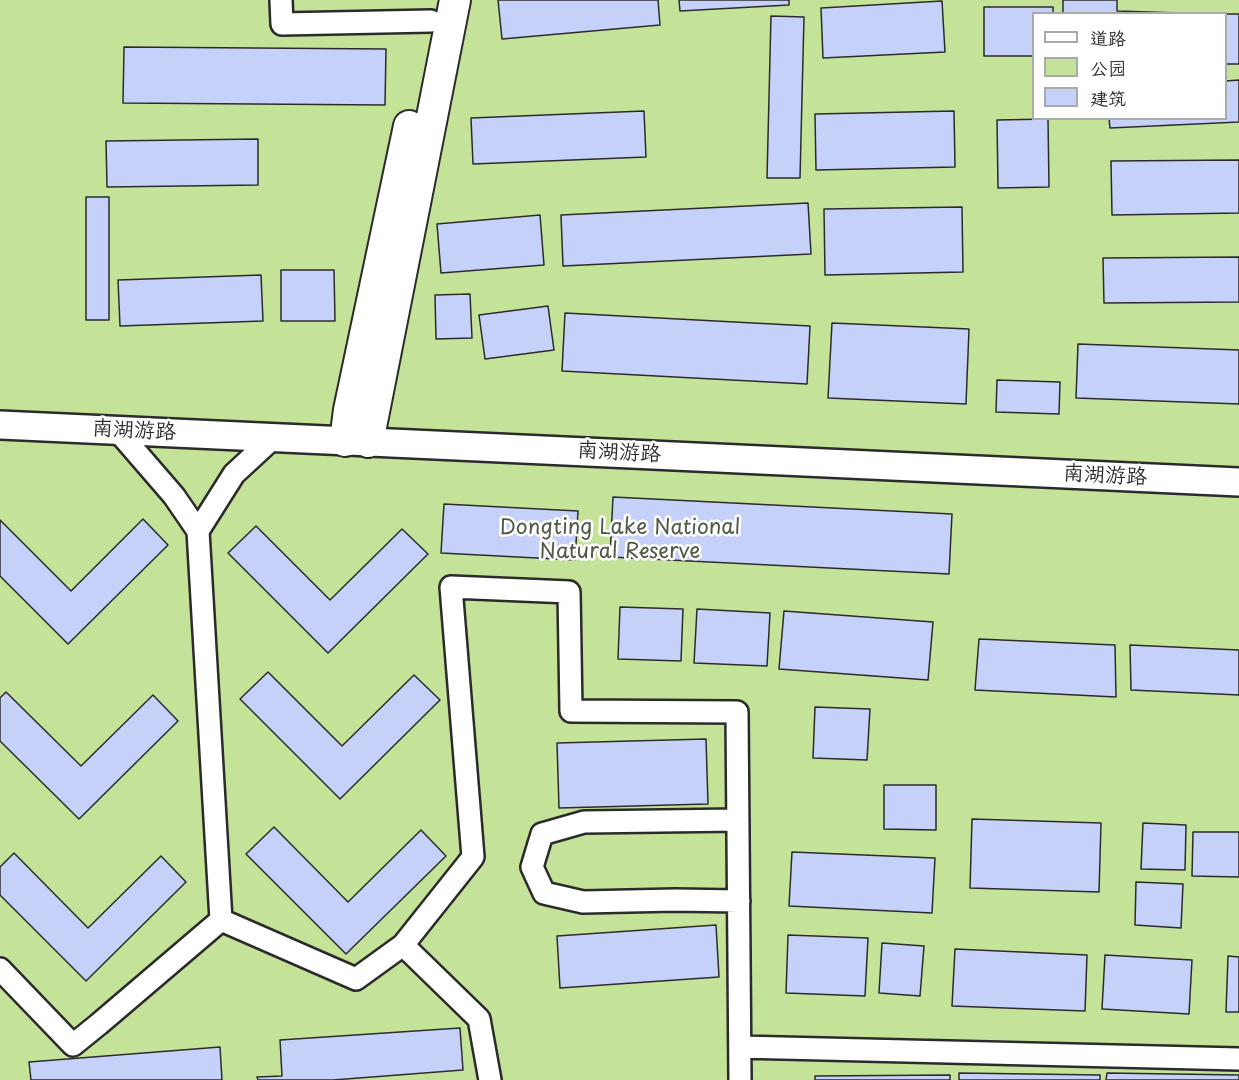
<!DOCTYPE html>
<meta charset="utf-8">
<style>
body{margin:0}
#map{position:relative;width:1239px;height:1080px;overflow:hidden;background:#fff;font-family:"Playpen Sans","LXGW WenKai TC",sans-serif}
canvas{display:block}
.legend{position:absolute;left:1032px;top:12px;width:195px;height:108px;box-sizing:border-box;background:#fff;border:2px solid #aaa;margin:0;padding:8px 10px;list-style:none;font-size:18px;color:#2b2b2b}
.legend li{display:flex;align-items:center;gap:12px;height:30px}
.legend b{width:30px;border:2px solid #aaa}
</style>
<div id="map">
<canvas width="1239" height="1080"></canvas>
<ul class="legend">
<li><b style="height:8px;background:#fff"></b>道路</li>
<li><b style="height:16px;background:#c5e299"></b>公园</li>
<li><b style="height:16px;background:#c5d1f8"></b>建筑</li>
</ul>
</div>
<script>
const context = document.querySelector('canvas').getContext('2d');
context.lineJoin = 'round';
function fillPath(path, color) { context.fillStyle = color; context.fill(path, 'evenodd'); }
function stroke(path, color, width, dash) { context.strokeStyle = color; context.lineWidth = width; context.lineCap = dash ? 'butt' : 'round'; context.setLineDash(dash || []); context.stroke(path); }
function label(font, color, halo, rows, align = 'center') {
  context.font = font + ' "Playpen Sans","LXGW WenKai TC",sans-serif'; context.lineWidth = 5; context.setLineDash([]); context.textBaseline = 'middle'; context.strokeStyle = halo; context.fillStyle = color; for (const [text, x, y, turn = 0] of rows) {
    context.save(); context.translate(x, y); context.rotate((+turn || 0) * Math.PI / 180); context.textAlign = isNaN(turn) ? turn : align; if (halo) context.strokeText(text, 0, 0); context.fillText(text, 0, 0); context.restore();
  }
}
fillPath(new Path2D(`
 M0 0H1239V1080H0ZM1034 14H1226V118H1034Z`), '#c5e299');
const building = new Path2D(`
 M498 0H658L660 25 502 39Z
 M679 0H789V5L680 11Z
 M1063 0H1117V11L1212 14H1063Z
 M942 1 945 52 823 58 821 8Z
 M984 7H1053V14H1034V56H984Z
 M1226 14H1239V64H1226Z
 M771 16 804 17 800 178H767Z
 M124 47 386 49 385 105 123 103Z
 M1239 80V122L1110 128 1109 118H1226V81Z
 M644 111 646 157 473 164 471 118Z
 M954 111 955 167 816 170 815 114Z
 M1048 119 1049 187 998 188 997 120Z
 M258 139V185L107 187 106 141Z
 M1239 160V213L1112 215 1111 161Z
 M86 197H109V320H86Z
 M808 203 811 254 563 266 561 215Z
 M962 207 963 272 825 275 824 209Z
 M540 215 544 265 441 273 437 224Z
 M1239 257V302L1104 303 1103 258Z
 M281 270H334L335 321H281Z
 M261 275 263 321 120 326 118 280Z
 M470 294 472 338 436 339 435 295Z
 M548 306 554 350 485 359 479 315Z
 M565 313 810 326 807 384 562 371Z
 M832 323 969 329 966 404 828 398Z
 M1078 344 1239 350V404L1076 398Z
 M997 380 1060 382 1059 414 996 412Z
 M613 497 952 514 949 574 610 557Z
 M444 504 578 511 575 560 441 553Z
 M143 519 168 545 68 644 0 576V520L71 591Z
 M256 526 330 600 402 529 428 554 328 653 228 553Z
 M620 607 683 609 681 661 618 659Z
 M697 609 770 613 767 666 694 663Z
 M784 611 933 622 928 680 779 669Z
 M979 639 1115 645 1116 697 975 690Z
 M1130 645 1239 650V695L1131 690Z
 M268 672 342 746 414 675 440 700 340 799 240 699Z
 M6 692 81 766 153 695 178 721 79 819 0 741V698Z
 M815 707 870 709 867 760 813 758Z
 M706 739 708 804 559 808 557 743Z
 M884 785H936V830L884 829Z
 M972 819 1101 823 1099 892 970 888Z
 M1143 823 1186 825 1185 870 1141 869Z
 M274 827 348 902 421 830 446 856 346 954 246 854Z
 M1193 832H1239V877L1192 876Z
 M792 852 935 858 932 913 789 906Z
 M14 853 88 928 161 856 186 882 86 981 0 895V867Z
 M1136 882 1183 884 1181 928 1135 925Z
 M716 925 719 977 560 988 557 936Z
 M788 935 868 938 865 996 786 993Z
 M882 943 924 946 920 996 879 993Z
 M955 949 1087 955 1085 1011 952 1006Z
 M1105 955 1192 960 1189 1014 1102 1009Z
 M1228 956 1239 957V1012H1226Z
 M460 1028 463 1070 333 1080H258L257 1077 282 1076 280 1040Z
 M220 1047 222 1080H31L29 1062Z
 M959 1073 1100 1075V1080H959Z
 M1107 1073 1239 1075V1080H1106Z
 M950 1075V1080H815V1076Z`);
fillPath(building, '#c5d1f8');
stroke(building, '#2b2b2b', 1.5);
const minor = new Path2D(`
 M281 0 282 24 431 21
 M117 430 174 496 198 531 234 474 273 438
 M738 820 584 822 542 834 532 867 544 893 583 902 675 900 739 901
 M221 920 356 979 403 945 473 857 451 587 569 592 571 711 737 712 740 1080
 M403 945 479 1019 490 1080
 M0 969 73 1045 99 1024 221 920 198 531
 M740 1047 1239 1059`);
const tertiary = new Path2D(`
 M0 425 1239 482`);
const secondary = new Path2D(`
 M345 441 349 410 409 126
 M368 442 455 0`);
stroke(minor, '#2b2b2b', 26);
stroke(tertiary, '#2b2b2b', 32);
stroke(secondary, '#2b2b2b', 34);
stroke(minor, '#fff', 21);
stroke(tertiary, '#fff', 27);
stroke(secondary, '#fff', 30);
label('21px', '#2b2b2b', '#fff', [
 ["南湖游路",134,431,3],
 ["南湖游路",619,453,3],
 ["南湖游路",1105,476,3]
]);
label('21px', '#525946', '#fff', [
 ["Dongting Lake National",620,528],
 ["Natural Reserve",620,552]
]);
</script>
